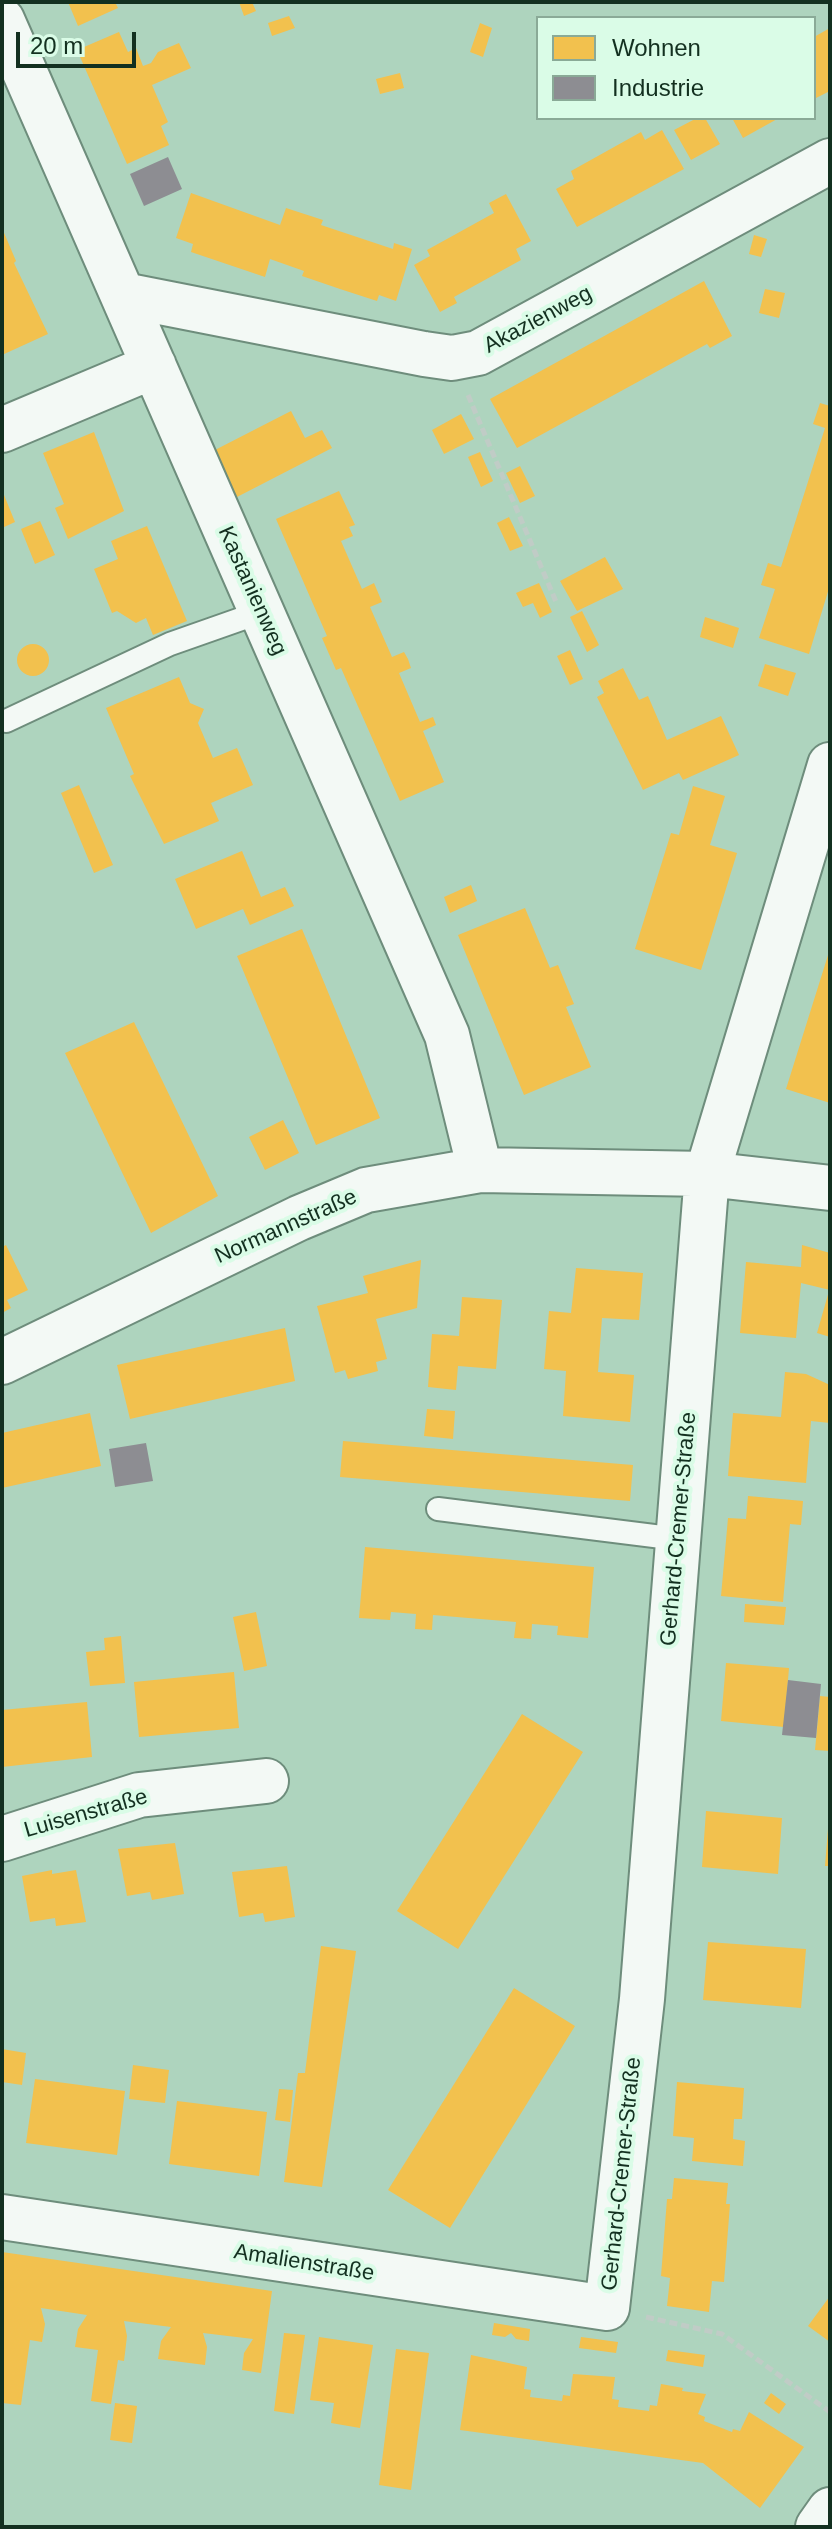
<!DOCTYPE html>
<meta charset="utf-8">
<style>
body{margin:0}
#map{position:relative;width:832px;height:2529px;overflow:hidden;background:#aed4be;font-family:Arial,sans-serif}
canvas{display:block}
.frame{position:absolute;inset:0;border:4px solid #133020;pointer-events:none}
.legend{position:absolute;left:536px;top:16px;width:280px;height:104px;box-sizing:border-box;background:#dafce7;border:2px solid #8aaa97;margin:0;padding:10px 14px;list-style:none;font-size:24px;color:#133020}
.legend li{display:flex;align-items:center;gap:16px;height:40px}
.legend b{width:40px;border:2px solid #8aaa97}
.scale{position:absolute;left:16px;top:32px;width:120px;height:36px;box-sizing:border-box;border:4px solid #133020;border-top:0;padding-left:10px;font-size:24px;line-height:28px;white-space:nowrap;color:#133020;-webkit-text-stroke:6px #dafce7;paint-order:stroke}
</style>
<div id="map">
<canvas width="832" height="2529"></canvas>
<div class="frame"></div>
<ul class="legend">
<li><b style="height:22px;background:#f2c14e"></b>Wohnen</li>
<li><b style="height:22px;background:#8d8d92"></b>Industrie</li>
</ul>
<div class="scale">20 m</div>
</div>
<script>
const context = document.querySelector('canvas').getContext('2d');
context.lineJoin = 'round';
function fillPath(path, color) { context.fillStyle = color; context.fill(path, 'evenodd'); }
function stroke(path, color, width, dash) { context.strokeStyle = color; context.lineWidth = width; context.lineCap = dash ? 'butt' : 'round'; context.setLineDash(dash || []); context.stroke(path); }
function label(font, color, halo, rows, align = 'center') {
  context.font = font + ' Arial,sans-serif'; context.lineWidth = 8; context.setLineDash([]); context.textBaseline = 'middle'; context.strokeStyle = halo; context.fillStyle = color; for (const [text, x, y, turn = 0] of rows) {
    context.save(); context.translate(x, y); context.rotate((+turn || 0) * Math.PI / 180); context.textAlign = isNaN(turn) ? turn : align; if (halo) context.strokeText(text, 0, 0); context.fillText(text, 0, 0); context.restore();
  }
}
fillPath(new Path2D(`
 M68 2H115L118 8 78 26Z
 M239 2H252L256 11 244 16Z
 M289 16 295 28 272 36 268 23Z
 M480 23 492 28 483 57 470 52Z
 M830 28V91L814 99V37Z
 M119 32 128 52 136 48 143 66 151 63 158 52 179 43 191 68 152 85 168 122 161 126 169 145 127 164 77 50Z
 M400 73 404 88 380 94 376 79Z
 M697 118H705L720 144 691 160 674 130Z
 M732 118H779L743 138Z
 M662 130 684 169 577 227 556 189 574 179 571 171 641 132 645 140Z
 M191 193 280 225 286 208 323 220 321 225 393 249 394 243 412 249 396 301 379 295 377 301 340 289 302 276 304 271 270 259 265 277 191 252 193 244 176 238Z
 M506 194 531 241 516 249 521 260 454 297 457 303 440 312 414 265 430 256 427 250 494 213 489 203Z
 M2 228 16 261 14 263 48 334 2 355Z
 M754 235 767 239 761 257 749 254Z
 M704 281 732 336 710 348 707 344 517 448 490 399Z
 M765 289 785 293 779 318 759 313Z
 M820 403 830 406V585L809 654 759 638 775 589 761 585 768 563 781 567 825 428 813 424Z
 M291 411 305 438 322 430 332 448 237 497 213 451Z
 M461 414 474 439 444 454 432 430Z
 M94 432 124 511 68 539 55 508 64 504 43 453Z
 M480 452 493 481 481 487 468 457Z
 M520 466 535 496 520 503 506 473Z
 M2 490 15 522 2 528Z
 M339 491 355 525 349 527 353 536 341 541 362 589 374 583 382 602 370 607 392 657 404 652 408 659 411 668 399 673 420 722 433 717 436 725 423 731 444 782 400 801 341 668 336 670 322 638 327 636 276 519Z
 M509 517 523 546 510 551 497 523Z
 M40 521 55 555 35 564 21 529Z
 M147 526 187 621 153 635 146 618 136 623 117 611 112 613 94 569 118 559 111 541Z
 M605 557 623 589 577 611 560 581Z
 M539 583 552 612 540 618 533 603 523 607 516 593Z
 M582 611 599 645 587 652 570 617Z
 M705 617 739 628 733 648 700 637Z
 M17 660a16 16 0 1 1 32 0a16 16 0 1 1-32 0Z
 M570 650 583 679 570 685 557 656Z
 M765 664 796 673 788 696 758 686Z
 M623 668 639 700 648 696 667 740 721 716 739 755 683 780 679 773 643 790 597 697 604 693 598 681Z
 M179 677 190 703 204 709 198 723 213 758 237 748 253 785 211 803 219 821 164 844 130 776 134 774 106 708Z
 M79 785 113 865 94 873 61 793Z
 M693 786 725 796 710 845 737 853 701 970 635 949 671 833 679 835Z
 M242 851 261 897 285 887 294 906 250 925 243 909 196 929 175 879Z
 M471 885 477 901 450 913 444 897Z
 M525 908 550 968 558 965 574 1004 566 1007 591 1067 524 1095 458 935Z
 M302 929 380 1118 316 1145 237 956Z
 M829 952H830V1103L786 1089Z
 M134 1022 218 1196 151 1233 65 1053Z
 M283 1120 299 1153 265 1170 249 1137Z
 M6 1245 28 1290 7 1300 11 1308 2 1313V1247Z
 M802 1245 830 1253V1290L801 1283 796 1338 740 1333 746 1262 801 1267Z
 M421 1260 417 1308 376 1319 387 1359 376 1362 378 1371 348 1379 345 1370 335 1373 317 1306 368 1293 363 1276Z
 M576 1268 643 1273 639 1320 602 1318 598 1372 634 1375 630 1422 563 1416 566 1371 544 1369 549 1311 571 1313Z
 M829 1291H830V1337L817 1333Z
 M462 1297 502 1300 496 1369 458 1366 456 1390 428 1387 432 1334 459 1336Z
 M285 1328 295 1381 130 1419 117 1365Z
 M785 1372 806 1374 830 1385V1423L811 1421 806 1483 728 1476 733 1413 781 1417Z
 M427 1409 455 1411 453 1439 424 1436Z
 M90 1413 101 1466 2 1488V1433Z
 M343 1441 633 1465 630 1501 340 1477Z
 M748 1496 803 1501 801 1525 790 1524 783 1602 721 1596 728 1518 746 1519Z
 M365 1547 594 1567 588 1638 557 1635 558 1626 532 1624 531 1639 514 1638 516 1622 433 1615 432 1630 415 1629 416 1614 391 1612 390 1620 359 1618Z
 M745 1604 786 1607 784 1625 744 1622Z
 M256 1612 267 1666 244 1671 233 1617Z
 M121 1636 125 1683 90 1686 86 1652 105 1650 104 1638Z
 M726 1663 789 1668 784 1727 721 1721Z
 M234 1672 239 1728 139 1737 134 1682Z
 M820 1696 830 1697V1751L815 1750Z
 M87 1702 92 1757 2 1767V1710Z
 M522 1714 583 1752 458 1949 397 1911Z
 M706 1811 782 1818 778 1874 702 1867Z
 M828 1829 830 1830V1866H825Z
 M175 1843 184 1894 152 1900 150 1892 127 1896 118 1849Z
 M287 1866 295 1917 265 1922 263 1913 239 1917 232 1872Z
 M52 1870V1874L76 1870 86 1922 56 1926 55 1918 30 1922 22 1876Z
 M708 1942 806 1949 801 2008 703 2000Z
 M321 1946 356 1951 322 2187 284 2182 298 2073H305Z
 M514 1988 575 2026 450 2228 388 2190Z
 M2 2049 26 2053 22 2085 2 2082Z
 M133 2065 169 2070 165 2103 129 2099Z
 M35 2079 125 2091 117 2155 26 2143Z
 M677 2082 744 2088 742 2119H734L733 2139 745 2141 743 2166 692 2161 694 2138 673 2136Z
 M279 2089 293 2090 290 2122 275 2120Z
 M177 2101 267 2112 259 2176 169 2164Z
 M674 2178 728 2183 726 2204H730L724 2282 712 2281 709 2312 667 2306 670 2278 661 2276 667 2199H672Z
 M2 2252 272 2291 261 2373 242 2370 244 2353 253 2339 203 2333 207 2347 205 2365 158 2359 161 2341 171 2327 124 2321 127 2336 125 2353 124 2361 118 2360 111 2404 91 2401 98 2350 75 2347 78 2329 87 2315 41 2308 45 2324 42 2342 30 2340 21 2405 2 2403Z
 M830 2296V2342L808 2326Z
 M494 2323 530 2329 529 2341 516 2339 511 2333 505 2337 492 2335Z
 M284 2333 305 2335 294 2414 274 2411Z
 M319 2337 373 2345 360 2428 331 2423 334 2403 310 2400Z
 M581 2337 618 2342 616 2353 579 2348Z
 M396 2349 429 2353 411 2490 379 2485Z
 M668 2350 705 2355 703 2367 666 2361Z
 M471 2355 527 2367 524 2389 531 2390 530 2397 562 2401 563 2395 570 2396 573 2374 615 2377 612 2399 619 2400 618 2407 649 2411 650 2405 657 2406 661 2384 683 2388 682 2391 706 2394 698 2414 705 2417 704 2421 732 2432 733 2429 740 2431 749 2412 804 2447 760 2508 703 2463 460 2430Z
 M771 2393 786 2404 779 2414 764 2403Z
 M115 2403 137 2406 132 2443 110 2440Z`), '#f2c14e');
fillPath(new Path2D(`
 M168 157 182 189 144 206 130 174Z
 M146 1443 153 1481 115 1487 109 1449Z
 M788 1680 821 1684 816 1738 782 1735Z`), '#8d8d92');
const lane = new Path2D(`
 M6 721 170 644 261 612
 M438 1509 678 1539`);
const street = new Path2D(`
 M2 20 447 1035 480 1170
 M124 295 424 354 452 358 478 353 830 161
 M2 430 154 366
 M2 1362 299 1218 366 1190 480 1170 707 1174 830 1188
 M2 1839 139 1795 266 1781
 M2 2217 607 2308 642 1999 707 1174 830 765
 M818 2527 830 2510`);
stroke(lane, '#6e8d7c', 26);
stroke(street, '#6e8d7c', 48);
stroke(new Path2D(`
 M468 395 557 604
 M646 2317 722 2334 830 2412`), '#c0ccc6', 5, [8, 4]);
stroke(lane, '#f3f9f5', 22);
stroke(street, '#f3f9f5', 44);
label('22px', '#133020', '#dafce7', [
 ["Akazienweg",538,320,-28],
 ["Kastanienweg",252,591,66],
 ["Normannstraße",286,1227,-24],
 ["Gerhard-Cremer-Straße",679,1529,-85],
 ["Luisenstraße",86,1814,-16],
 ["Gerhard-Cremer-Straße",622,2174,-84],
 ["Amalienstraße",304,2263,9]
]);
</script>
